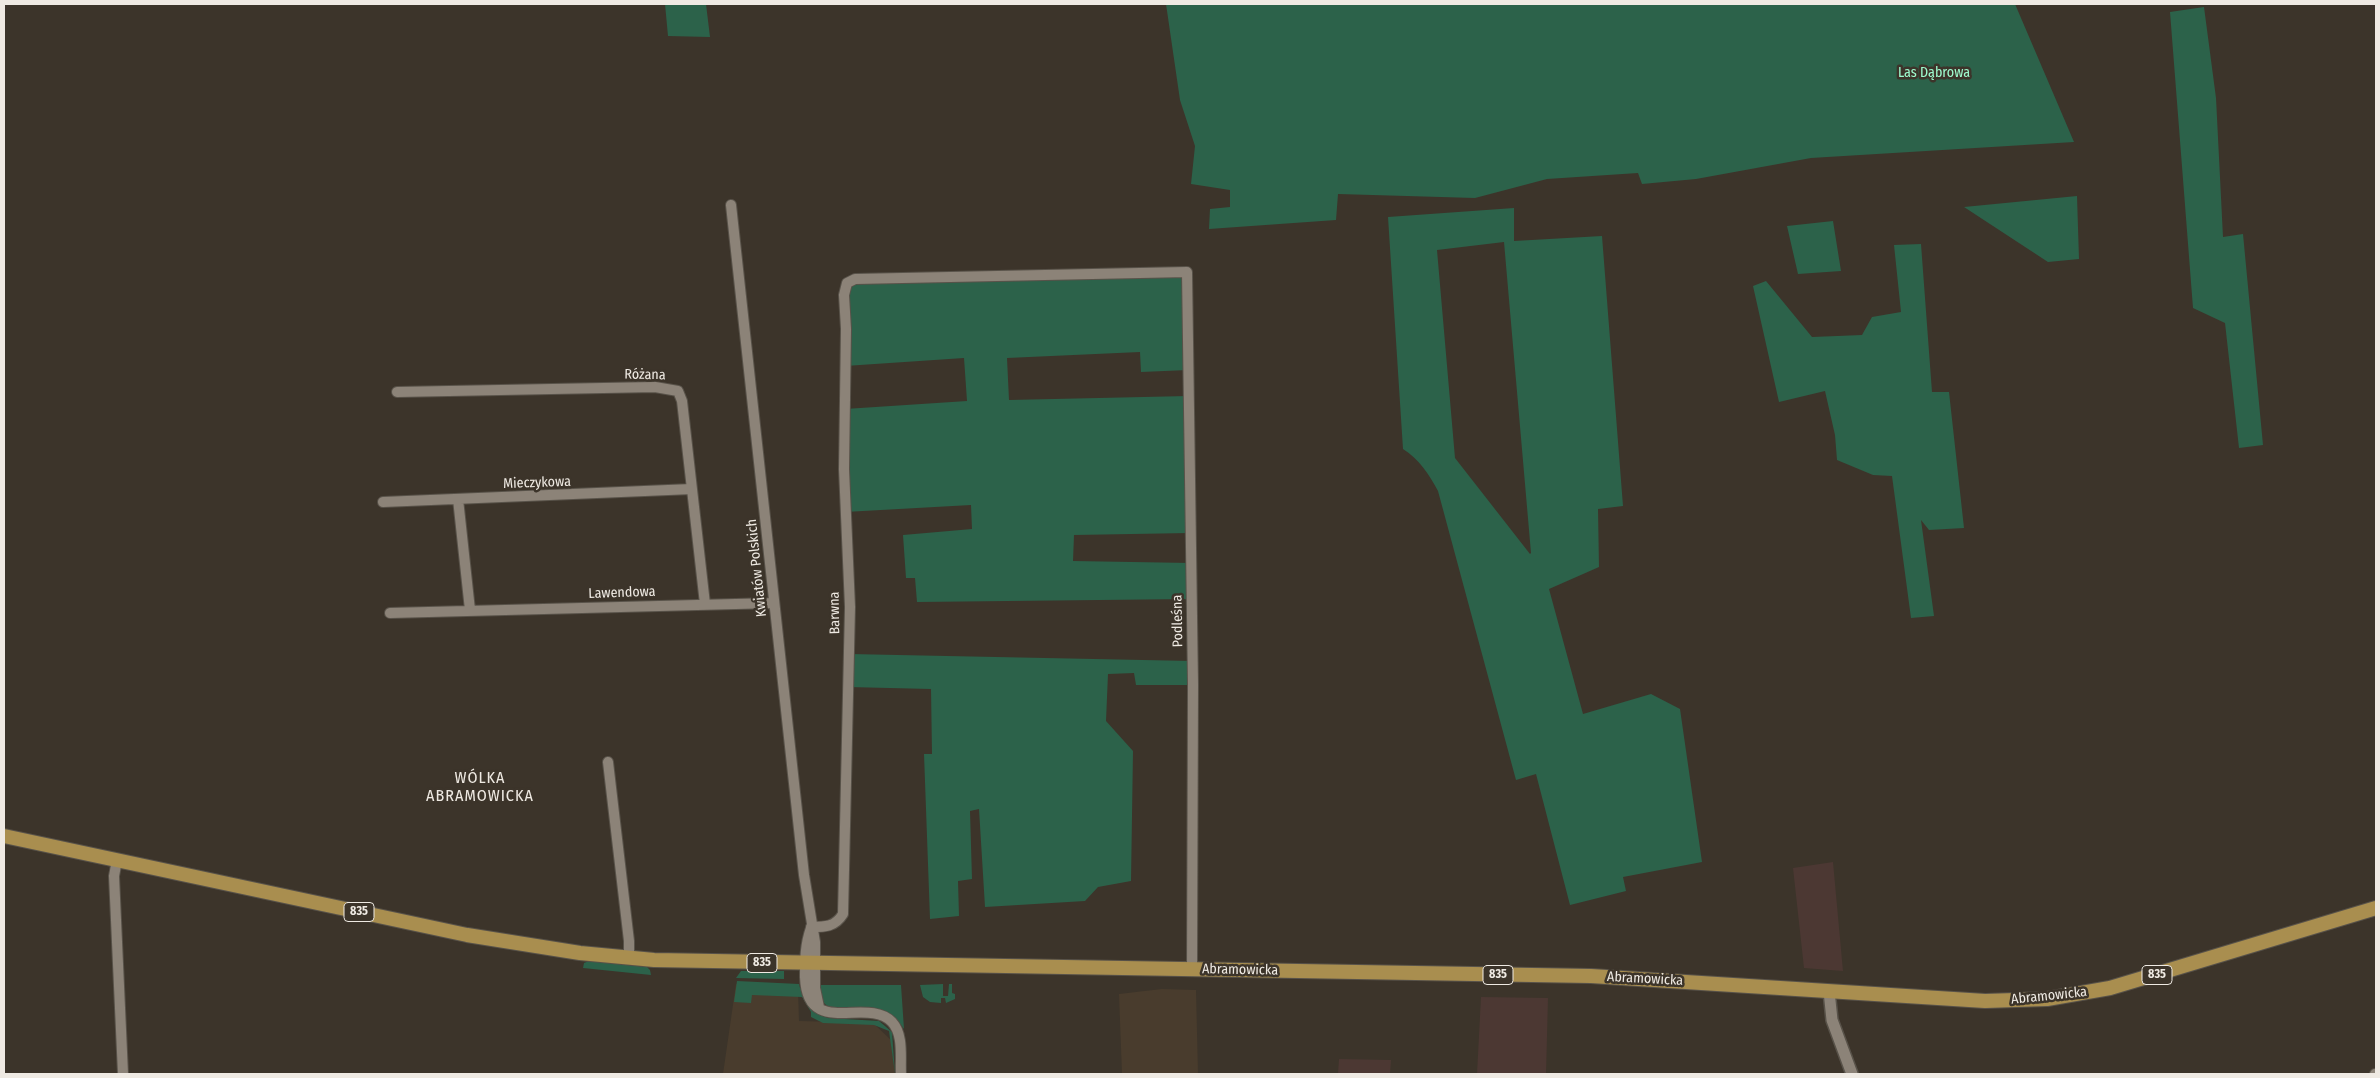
<!DOCTYPE html>
<meta charset="utf-8">
<style>
body{margin:0}
#map{position:relative;width:2380px;height:1078px;overflow:hidden;background:#3c342a;font-family:"Fira Sans Condensed",sans-serif}
canvas{display:block}
.frame{position:absolute;inset:0;border:5px solid #efeae3;pointer-events:none}
</style>
<div id="map">
<canvas width="2380" height="1078"></canvas>
<div class="frame"></div>
</div>
<script>
const context = document.querySelector('canvas').getContext('2d');
context.lineJoin = 'round';
function fillPath(path, color) { context.fillStyle = color; context.fill(path, 'evenodd'); }
function stroke(path, color, width, dash) { context.strokeStyle = color; context.lineWidth = width; context.lineCap = dash ? 'butt' : 'round'; context.setLineDash(dash || []); context.stroke(path); }
function label(font, color, halo, rows, align = 'center') {
  context.font = font + ' "Fira Sans Condensed",sans-serif'; context.lineWidth = 5; context.setLineDash([]); context.textBaseline = 'middle'; context.strokeStyle = halo; context.fillStyle = color; for (const [text, x, y, turn = 0] of rows) {
    context.save(); context.translate(x, y); context.rotate((+turn || 0) * Math.PI / 180); context.textAlign = isNaN(turn) ? turn : align; if (halo) context.strokeText(text, 0, 0); context.fillText(text, 0, 0); context.restore();
  }
}
fillPath(new Path2D(`
 M1833 862 1843 971 1804 968 1793 868Z
 M1481 997 1548 998 1546 1074H1477Z
 M1339 1059 1391 1060 1390 1074H1338Z`), '#4c3833');
fillPath(new Path2D(`
 M736 984 798 990 799 1021 873 1023 891 1040 895 1074H723Z
 M1162 989 1196 990 1198 1074H1122L1119 994Z`), '#493c2d');
fillPath(new Path2D(`
 M665 4H706L710 37 668 36Z
 M1166 4H2015L2074 142 1811 158 1696 179 1642 184 1638 173 1547 179 1475 198 1338 194 1336 220 1209 229 1210 209 1230 207V190L1191 184 1195 146 1180 100Z
 M2204 7 2216 98 2223 237 2243 234 2263 445 2239 448 2225 323 2193 308 2170 12Z
 M2077 196 2079 259 2048 262 1964 207Z
 M1514 208V241L1602 236 1623 506 1598 509 1599 567 1549 589 1583 714 1651 694 1680 709 1702 862 1623 877 1626 891 1570 905 1536 774 1516 780 1438 491C1429 474 1419 459 1403 449L1388 217ZM1504 242 1531 553 1530 554 1455 458 1437 250Z
 M1833 221 1841 271 1798 274 1787 226Z
 M1921 244 1932 392H1949L1964 528 1929 530 1921 520 1934 616 1911 618 1892 476 1873 475 1837 460 1835 435 1825 391 1779 402 1753 286 1766 281 1812 337 1862 335 1872 317 1901 312 1894 245Z
 M1187 272 1188 370 1141 372 1140 352 1007 358 1009 400 1188 396 1190 533 1074 535 1073 561 1191 563V599L917 602 915 578H906L903 535 972 529 971 505 845 512V409L967 401 964 358 845 366 847 283Z
 M849 654 1192 661 1193 685H1136L1134 673 1108 674 1106 721 1133 751 1131 881 1098 887 1085 901 985 907 979 809 970 811 972 879 958 881 959 916 930 919 924 754H932L931 689 848 687Z
 M589 961 647 967 650 970 651 975 583 968 584 963Z
 M741 971H784V979L736 978Z
 M737 981 799 984 800 988H803C803 1005 813 1013 828 1018L879 1021 892 1032 895 1074 889 1031 874 1025 823 1023 811 1017V1012L802 997 752 995 751 1003 734 1002Z
 M943 984V996H948L949 984H952V993L955 994V999L946 1003 945 998H941V1003L930 1002 923 997 920 985Z
 M818 985H901L904 1029C880 992 832 1021 822 1000 820 996 819 989 818 985Z`), '#2c624a');
const minor = new Path2D(`
 M731 205 804 875 815 942V988L819 1007
 M397 392 655 387 678 391 682 401 705 604
 M458 499 470 610
 M383 502 692 489
 M390 613 774 603
 M608 762 629 941V958
 M117 860 114 876 123 1074
 M811 927C825 927 835 927 843 914L850 607 844 469 846 329 844 295 847 283 855 279 1187 272 1193 685 1192 970
 M811 928C805 945 805 960 805 977 807 1039 867 996 892 1022 904 1035 900 1058 901 1074
 M2375 1074H2376`);
const tertiary = new Path2D(`
 M1829 991 1832 1020 1852 1074`);
const primary = new Path2D(`
 M4 836 467 935 580 953 654 960 1591 976 1985 1001 2047 999 2110 988 2376 908`);
stroke(minor, '#585249', 12);
stroke(tertiary, '#585249', 14);
stroke(primary, '#585249', 16);
stroke(minor, '#8c8378', 10);
stroke(tertiary, '#8c8378', 11);
stroke(primary, '#a98e4f', 14);
for (const [x, y, w] of [
 [359,912,30],
 [762,963,30],
 [1498,975,30],
 [2157,975,30]
]) { const box = new Path2D(); box.roundRect(x - w / 2, y - 9.5, w, 19, 4); context.fillStyle = '#3c342a'; context.fill(box); stroke(box, '#efeae3', 1); }
label('bold 12px', '#efeae3', null, [
 ["835",359,912],
 ["835",762,963],
 ["835",1498,975],
 ["835",2157,975]
]);
label('14px', '#9efccf', '#3c342a', [
 ["Las Dąbrowa",1934,73]
]);
label('14px', '#efeae3', '#3c342a', [
 ["Różana",645,375,1],
 ["Mieczykowa",537,483,-2],
 ["Kwiatów Polskich",757,568,-96],
 ["Lawendowa",622,593,-2],
 ["Barwna",835,613,-91],
 ["Podleśna",1178,621,-91],
 ["Abramowicka",1240,970,1],
 ["Abramowicka",1645,979,3],
 ["Abramowicka",2049,996,-6]
]);
context.letterSpacing = '1px';
label('16px', '#efeae3', '#3c342a', [
 ["WÓLKA",480,779],
 ["ABRAMOWICKA",480,797]
]);
context.letterSpacing = '0px';
</script>
